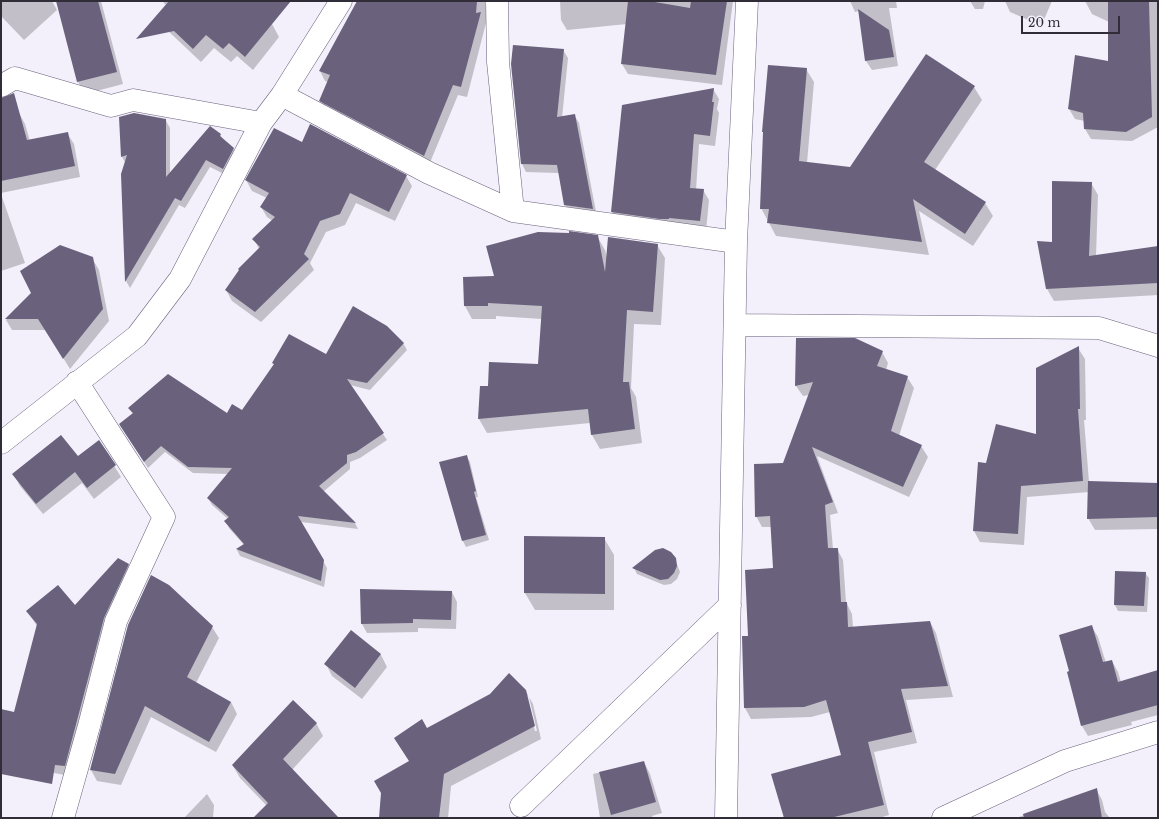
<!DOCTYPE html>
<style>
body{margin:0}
#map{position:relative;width:1159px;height:819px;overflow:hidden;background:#f3effb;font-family:"Libre Baskerville",serif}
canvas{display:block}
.frame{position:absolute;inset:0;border:2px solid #302c38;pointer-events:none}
.scale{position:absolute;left:1021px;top:16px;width:99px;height:18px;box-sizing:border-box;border:2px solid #302c38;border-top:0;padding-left:5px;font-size:12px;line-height:14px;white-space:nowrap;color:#302c38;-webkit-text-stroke:3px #f3effb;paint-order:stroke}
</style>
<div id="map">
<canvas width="1159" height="819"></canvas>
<div class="frame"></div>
<div class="scale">20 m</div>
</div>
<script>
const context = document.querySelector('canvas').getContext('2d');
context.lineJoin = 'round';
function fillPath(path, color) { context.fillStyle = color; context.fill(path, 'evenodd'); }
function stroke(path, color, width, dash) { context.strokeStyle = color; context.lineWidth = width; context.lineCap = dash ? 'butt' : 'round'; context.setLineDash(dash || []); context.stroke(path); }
fillPath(new Path2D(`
 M1 1H52L57 10 24 40 1 16Z
 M57 1H101L123 84 85 94 78 82Z
 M162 1H245L272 24 279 37 253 70 237 56 231 62 214 48 201 62 167 30 175 14Z
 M358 1H485L487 19 467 97 458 95 429 165 326 111 321 101 328 82 325 81 320 71Z
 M560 1H733L722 85 628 74 622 64 627 24 567 30 561 20Z
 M850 1H896L897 8H889L898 66 872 70 866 61 859 11 855 12Z
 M970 1H985L983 9H975Z
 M1005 1H1052L1043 22H1033L1010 12Z
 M1085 1H1158V127L1132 141 1091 139 1085 129V121L1075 119 1069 109 1109 62V22L1092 14Z
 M563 50 568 58 562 118 574 115 579 123 597 217 570 213 565 205 559 173 526 172 522 164Z
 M806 69 814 82 807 163 850 168 974 87 982 100 935 170 985 203 993 216 973 246 919 211 929 255 776 236 761 208Z
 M713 89 719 99 717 109 719 113 715 146 699 144 696 190H703L709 200 706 231 618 222 612 212Z
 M19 113 25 124 30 141 67 133 74 144 80 177 1 193V118Z
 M165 119 170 128V174L220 135 224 140 233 148 238 157 228 176 210 167 185 208 179 205 130 288 126 281 122 174 126 164 122 157Z
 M302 144 406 176 412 186 395 221 356 203 345 225 326 232 310 263 314 270 261 322 232 301 226 290 259 249 254 239 273 221 267 217 261 207 267 198 252 191 246 180Z
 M1091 183 1098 195 1096 256 1158 253V295L1054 301 1047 289Z
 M1 194 25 263 1 271Z
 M597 236 605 250 607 258 657 245 665 258 661 325 634 324 631 388 636 397 642 443 600 449 592 435 590 423 487 433 479 419 481 387H489L539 365 542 319 496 316V319H472L465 306 495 277Z
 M92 258 99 270 109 321 70 369 46 330H12L6 320 32 294Z
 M797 339 882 352 888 363 886 370 907 377 914 388 899 436 921 446 928 457 909 497 817 456 838 513 830 515 833 549H837L843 560 846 602 852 614 853 628 930 622 936 633 953 697 906 700 917 743 874 752 889 815 879 818H794L842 756 830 712 811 717 751 719 745 708 743 637H749L774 569 772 527H762L756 516 784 464 809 395 803 396 796 386Z
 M403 343 407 350 370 390 350 385 387 440 360 458 350 462V469L323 492 355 523 358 529 301 522 327 568 324 587 240 556 237 550 244 545 229 528 226 521 228 519 212 505 208 498 229 474 193 473 165 452 148 468 124 431 133 414 129 408 227 415 242 412 274 365 273 363Z
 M1078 348 1085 359 1086 420H1084L1089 482 1158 484V529L1095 530 1088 518 1089 492 1027 497 1024 545 980 542 974 531 979 463 987 464 1037 435Z
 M99 441 121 477 94 499 82 483 43 514 20 486 14 475 78 457Z
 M467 457 470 462 478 497H476L489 540 466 547 463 541 440 463Z
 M604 538 614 555V610H535L525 593Z
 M675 559 680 572 677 579 671 584 664 585 637 574 634 568Z
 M128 564 134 575 70 776 1 763V710L15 713 37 626 27 611 75 607Z
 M1116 572 1145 573 1149 578 1147 612 1118 611 1115 605Z
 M452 592 457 602 456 629 418 628V632L367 633 362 624Z
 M212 627 219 638 196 683 231 702 237 714 216 752 151 717 121 785 97 781 91 770Z
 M1092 627 1098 637 1106 663 1112 661 1118 672 1121 682 1158 671V715L1131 722 1132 725 1088 736 1082 726 1068 672H1070Z
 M351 632 381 655 387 667 362 699 332 676 326 664Z
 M525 690 533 704 541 739 451 786 448 818H380L410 762 395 739 427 729ZM526 694 529 697 537 731H535Z
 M316 723 323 736 292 770 337 818H257L267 806 240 778 233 766Z
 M644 762 650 774 662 813 652 816 653 818H600L593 774Z
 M1096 789 1102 800 1105 812 1110 818H1016Z
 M207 794 214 805 213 818H184Z`), '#0003');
fillPath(new Path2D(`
 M56 1H98L117 72 77 82Z
 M169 1H291L245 57 229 43 223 49 206 35 193 49 174 31 136 39Z
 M357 1H477L476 13 481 12 461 87 453 85 424 156 319 101 330 75 319 71Z
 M628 1H649L690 8 691 1H727L716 75 621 64Z
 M1108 1H1149L1152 117 1126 132 1084 129 1083 113 1068 109 1075 55 1108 61Z
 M858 9 889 30 894 57 865 61Z
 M513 45 564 49 557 117 575 114 593 209 564 205 557 165 521 164 511 64Z
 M926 54 975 86 924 162 986 202 965 234 913 199 922 242 767 223 769 209H760L763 132H762L768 65 807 68 799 161 850 167Z
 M714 88 712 102H714L710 136 694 134 690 188 704 189 700 221 669 218V219H660L611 212 622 105Z
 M14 93 27 140 68 132 75 166 1 181V98Z
 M134 113 166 119V177L210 126 221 134 220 136 234 148 223 169 206 160 181 201 175 198 125 282 121 174 127 155 121 157 119 117Z
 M310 124 407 175 389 212 350 193 340 214 320 221 304 254 309 259 255 312 225 290 239 270 238 269 260 247 252 239 275 217 260 207 269 193 245 180 274 128 302 142Z
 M1052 181 1092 182 1089 256 1158 246V283L1046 289 1037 241 1052 242Z
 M569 231 598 235 605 272 608 237 658 244 653 312 627 310 623 382H629L635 429 591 435 588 409 478 419 480 386H488L489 362 538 364 542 306 488 303V306H464L463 277 494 276 486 246 538 232 569 233Z
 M60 245 93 257 103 309 63 359 38 319H5L31 293 20 271Z
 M353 306 387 326 404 343 367 383 347 379 384 433 356 452 347 455V463L319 486 356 523 298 516 324 560 321 581 236 549 244 544 224 521 229 517 207 498 232 468 188 467 161 446 144 462 119 424 133 413 128 408 168 374 227 413 232 404 242 410 274 364 272 363 289 334 326 354Z
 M796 338H855L883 351 877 366 908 376 891 431 922 445 903 487 812 447 833 502 825 505 828 548H838L841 602H847L848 627 930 621 948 686 901 689 912 732 868 742 884 805 830 818H784L771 774 841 755 826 700 804 707 744 708 742 636H748L745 570 773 568 770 516 755 517 754 464 783 463 813 382 795 386Z
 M1079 346 1080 409H1078L1083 481 1021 486 1018 534 973 531 978 462 986 463 996 424 1036 434V368Z
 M61 435 78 456 99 440 116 465 87 488 75 472 36 504 12 474Z
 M467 455 476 491 474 492 486 535 462 541 439 462Z
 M1088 481 1158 483V517L1087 519Z
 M524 536 605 537V594L524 593Z
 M663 548 671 552 676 558 677 566 674 573 668 579 660 580 632 568 655 550Z
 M118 558 129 564 104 618 65 766 55 765 52 784 1 774V709L14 712 37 624 26 611 58 585 75 605Z
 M1115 571 1146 572 1144 606 1114 605Z
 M151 575 169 585 213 626 187 677 231 702 209 742 145 706 115 774 90 770 128 625Z
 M360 589 452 591 451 620 413 619V623L361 624Z
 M1092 625 1103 662 1112 660 1118 682 1158 670V705L1081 726 1067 672 1069 671 1059 635Z
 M351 630 381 654 355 688 324 664Z
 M509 673 526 690 535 726 444 774 439 818H379L381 793 374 781 409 761 394 738 422 719 427 728 490 694Z
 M293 700 317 723 283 759 339 818H253L268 803 232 765Z
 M644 761 656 802 611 815 599 772Z
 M1097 788 1102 818H1024L1023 814Z`), '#6a617c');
const minor = new Path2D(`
 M497 1 498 62 513 211
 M1 86 15 78 111 106 133 100 261 123
 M282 95 429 173 513 211 736 242
 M735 325 1099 328 1158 346
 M1 443 137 336 180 279 261 123 282 95 341 1
 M521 806 730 605
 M63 818 89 726 116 621 164 517 77 382
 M726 818 736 242 747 1
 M943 818 1065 761 1158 732`);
stroke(minor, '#6a617c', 23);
stroke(minor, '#fff', 22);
</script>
